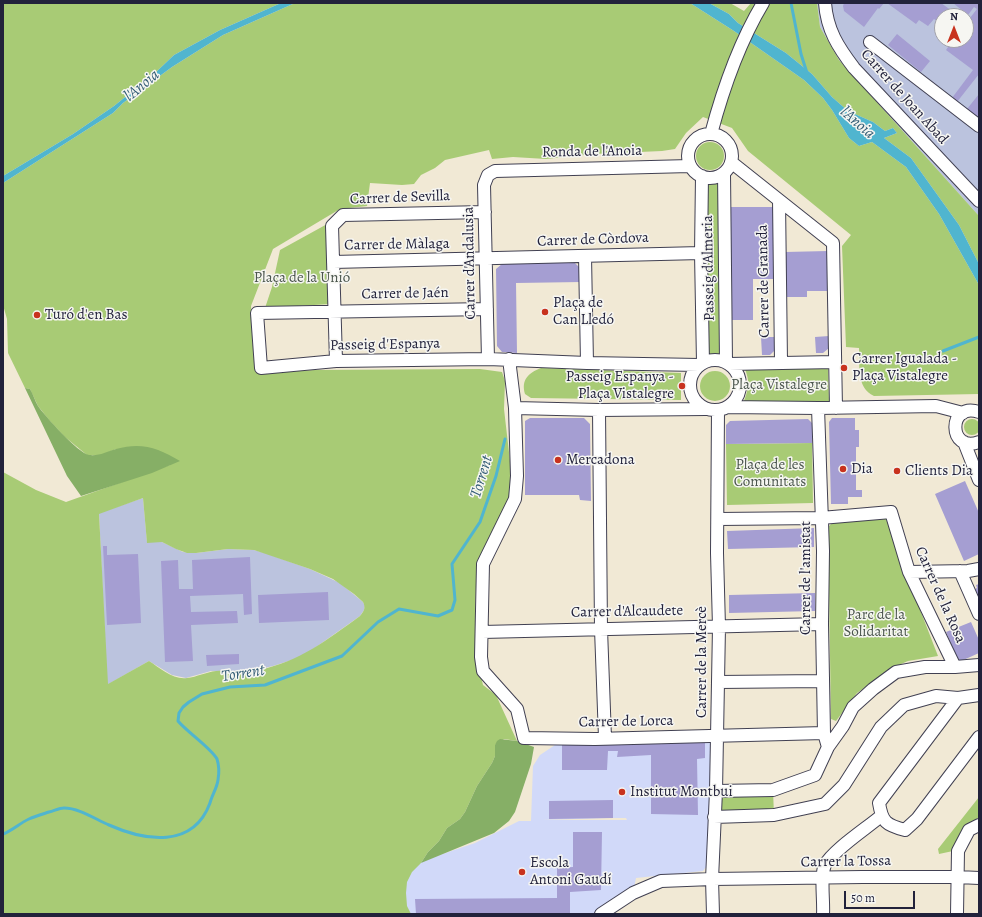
<!DOCTYPE html>
<meta charset="utf-8">
<style>
body{margin:0}
#map{position:relative;width:982px;height:917px;overflow:hidden;background:#f1e9d5;font-family:Alegreya,serif}
canvas{display:block}
.frame{position:absolute;inset:0;border:4px solid #22223b;pointer-events:none}
.north{position:absolute;left:934px;top:8px;width:40px;height:40px;box-sizing:border-box;background:#f6f6f2;border:1px solid #a1a1a9;border-radius:50%;rotate:0deg;font-size:11px;font-weight:700;line-height:16px;text-align:center;color:#22223b}
.north::after{content:'';display:block;margin:auto;width:14px;height:18px;background:#c8321e;clip-path:polygon(50% 0,100% 100%,50% 72%,0 100%)}
.scale{position:absolute;left:844px;top:891px;width:71px;height:18px;box-sizing:border-box;border:2px solid #22223b;border-top:0;padding-left:5px;font-size:12px;line-height:14px;white-space:nowrap;color:#22223b;-webkit-text-stroke:3px #f6f6f2;paint-order:stroke}
</style>
<div id="map">
<canvas width="982" height="917"></canvas>
<div class="frame"></div>
<div class="north">N</div>
<div class="scale">50 m</div>
</div>
<script>
const context = document.querySelector('canvas').getContext('2d');
context.lineJoin = 'round';
function fillPath(path, color) { context.fillStyle = color; context.fill(path, 'evenodd'); }
function stroke(path, color, width, dash) { context.strokeStyle = color; context.lineWidth = width; context.lineCap = dash ? 'butt' : 'round'; context.setLineDash(dash || []); context.stroke(path); }
function label(font, color, halo, rows, align = 'center') {
  context.font = font + ' Alegreya,serif'; context.lineWidth = 3; context.setLineDash([]); context.textBaseline = 'middle'; context.strokeStyle = halo; context.fillStyle = color; for (const [text, x, y, turn = 0] of rows) {
    context.save(); context.translate(x, y); context.rotate((+turn || 0) * Math.PI / 180); context.textAlign = isNaN(turn) ? turn : align; if (halo) context.strokeText(text, 0, 0); context.fillText(text, 0, 0); context.restore();
  }
}
fillPath(new Path2D(`
 M712 743 710 862 703 871 636 878 633 893 601 914H403L400 912 410 865 475 843 519 821H531L533 766 540 755 555 745ZM606 818H626L627 820H542Z`), '#d1d9f9');
fillPath(new Path2D(`
 M817 3H979V216L839 60 820 27ZM942 16H966V40H942Z
 M143 498 147 542H162L183 552 196 553 228 549 254 550 265 553 310 569 340 583 363 602 365 606 364 610 360 616 309 652 295 659 273 666 252 671H211L186 678 172 675 149 661 107 685 99 513Z`), '#bbc3de');
fillPath(new Path2D(`
 M5 3H281L220 30 174 55 155 73 114 106 73 134 3 176V5Z
 M295 3H690L734 31 804 80 823 98 832 110 849 138 859 146 872 142 906 167 939 214 979 285V394L874 396C856 388 860 365 859 348L846 347 842 246 851 235 748 151 732 128 703 117 686 133 675 149 662 151 594 154 546 159 513 157 492 159 489 150 445 160 435 168 421 175 414 184 402 185 370 183 367 206 340 209 273 249 251 306 252 336 255 363 268 373 314 370 480 369 502 372 505 381 504 409 513 487 509 506 477 561 475 612 478 664 483 685 496 695 517 741 504 739 495 745V756L492 763 477 786 465 812 460 819 447 828 439 841 428 852 421 863 412 872 407 882 406 893 407 906 411 914H3V472L36 490 66 502 170 465 116 449 102 455H87L65 437 50 421 38 406 30 389 25 388 8 353 7 319 3 305V183L113 113 123 103 172 67 223 35ZM143 498 147 543 162 542 176 549 187 553H196L228 549 254 550 310 569 333 579 354 594 363 602C366 608 364 611 360 616 325 641 301 661 259 670 245 673 230 670 216 671 206 672 197 677 187 678 173 680 160 668 149 661L108 684 99 514Z
 M709 3H730L744 11 751 3H817L820 27 839 60 979 216V264L959 225 911 158 884 138 897 133 893 128 885 131 873 122 848 111 832 97 812 74 786 53 738 23 729 14Z
 M696 156a14 14 0 1 1 28 0a14 14 0 1 1-28 0Z
 M704 182 721 183 723 356H704Z
 M329 223 330 304 265 308 272 287 280 250Z
 M828 367 829 401H744C749 387 750 383 745 369Z
 M541 368 681 373V400L531 398 525 394C521 380 528 373 541 368Z
 M700 386a15 15 0 1 1 30 0a15 15 0 1 1-30 0Z
 M964 427a8 8 0 1 1 16 0a8 8 0 1 1-16 0Z
 M812 443 813 503 727 505 726 444Z
 M886 519 915 585 912 589 938 656 908 661 894 667 857 693 836 721 831 719 828 527 834 521Z
 M773 790 774 815 714 817 716 791Z
 M979 797V817L964 830 953 851 939 854 938 849Z`), '#a8cb75');
fillPath(new Path2D(`
 M25 388 30 389C33 394 35 401 38 406 45 416 78 453 89 455 100 456 106 452 116 449 142 442 158 448 180 461L152 473 81 496 67 476Z
 M500 739 517 741 534 747 531 764 515 812 509 821 494 833 421 863 428 852 439 841 447 828 460 819 465 812 477 786 492 763 495 756V745L497 741Z`), '#86af66');
fillPath(new Path2D(`
 M281 3H295L223 35 172 67 123 103 113 113 3 183V176L73 134 114 106 155 73 174 55 220 30Z
 M690 3H709L729 14 738 23 786 53 812 74 832 97 848 111 873 122 885 131 893 128 897 133 884 138 911 158 959 225 979 264V285L939 214 906 167 872 142 859 146 849 138 832 110 823 98 804 80 734 31Z`), '#50b5cf');
stroke(new Path2D(`
 M791 3 801 54 807 73
 M943 351 979 337
 M3 834C13 830 20 823 29 819 36 816 43 814 49 812 54 811 59 808 64 808 79 808 95 819 109 825 145 841 193 849 210 803 212 795 217 788 218 780 219 774 219 765 217 759 211 748 187 732 178 721L179 713 183 707 189 702 202 694 230 687 265 685 342 656 378 622 399 609 438 616 452 610 455 600 452 564 480 522 496 476 505 439`), '#50b5cf', 3);
fillPath(new Path2D(`
 M844 3H884L879 9 878 8 864 27 844 11 843 6Z
 M887 3H941L959 16H942V25L934 19 928 26 919 20 916 24Z
 M953 3H979V74L957 102 952 98 973 70 946 50 953 40H966V23L977 9 974 7 968 15Z
 M897 34 930 61 921 72 888 45Z
 M979 94V114L977 117 967 109Z
 M730 207H773L774 279H753V320H732Z
 M828 251V291H807V297H786L785 252Z
 M574 262 580 268 581 282 516 283 517 353 502 352 497 346 496 269 502 264Z
 M829 336V348L823 353H816L815 337Z
 M761 337H776V349L770 355H762Z
 M530 418H584L590 424 591 501 580 500 579 495H525V421Z
 M832 418H855V430H859V447H856V490H862V497H848V504H831L829 422Z
 M808 419 812 423V443L726 444V425L730 421Z
 M965 481 979 513V554L964 561 935 494Z
 M814 528V547L728 549 727 531Z
 M103 546H107V555L138 554 141 623 107 625Z
 M250 557 252 614 244 615 243 594 190 596 191 612 237 611 238 623 191 625 193 661 165 662 161 561 178 560 179 589H193L192 560Z
 M979 584V598L975 589 977 588 976 585Z
 M328 592 329 620 259 623 258 595Z
 M815 593V611L729 613V595Z
 M971 622 979 640V653L959 662 946 632Z
 M239 654V664L207 666 206 655Z
 M705 742V758L697 759 698 815 651 814V755L617 757 618 751H608L607 770H562V744Z
 M613 800V818L549 819V801Z
 M573 832H602L601 890 570 892V914H416L415 899 557 898V868L573 867Z`), '#a59ed2');
const minor = new Path2D(`
 M825 3C827 30 838 47 854 68L979 201
 M870 42 979 126
 M711 134C723 89 739 43 763 3
 M688 156a22 22 0 1 1 44 0a22 22 0 1 1-44 0Z
 M731 162 833 243 836 408
 M724 173 726 362
 M702 176 701 253 703 363
 M779 200 781 362
 M585 256 587 363
 M333 262 701 253
 M487 309 257 313 261 368 336 361 488 359 587 363 699 365
 M488 359 484 185 488 175 495 171 690 166
 M509 359 515 408 517 476 515 499 483 564 481 657 483 671 517 709 524 738 595 739 824 733
 M690 385a25 25 0 1 1 50 0a25 25 0 1 1-50 0Z
 M336 361 332 226 343 215 485 212
 M729 364 835 362
 M727 407 818 408 936 406 963 413
 M515 408 599 410 706 409
 M818 408 823 551 822 624 824 733 828 747
 M599 410 601 629 605 738
 M979 412C947 401 948 454 979 442
 M964 442 979 480
 M718 519 821 518 891 512 909 572 955 667
 M960 571 979 614
 M909 572 968 571 979 569
 M482 632 822 624
 M718 682 823 681
 M958 698 879 803C882 822 886 825 905 830L917 819 979 737
 M716 791 773 790 815 775 828 747 843 726 853 707 873 689 896 672 925 667H955L979 665
 M714 817 774 815 825 804 844 785 881 727 904 705 936 696 958 698 979 695
 M601 914 633 893 661 881 712 879 863 877H958L979 878
 M713 914 712 879 716 791 719 627 717 553 718 410
 M823 914C824 902 820 875 825 865 833 850 867 828 881 816
 M957 914 958 851 969 830 979 825`);
stroke(minor, '#414052', 14);
stroke(minor, '#fff', 12);
for (const [x, y, r, color] of [
 [545,312,4,"#c8321e"],
 [37,315,4,"#c8321e"],
 [844,368,4,"#c8321e"],
 [682,386,4,"#c8321e"],
 [558,460,4,"#c8321e"],
 [843,469,4,"#c8321e"],
 [897,471,4,"#c8321e"],
 [622,792,4,"#c8321e"],
 [522,872,4,"#c8321e"]
]) { const dot = new Path2D(); dot.arc(x, y, r, 0, 2 * Math.PI); context.fillStyle = color; context.fill(dot); stroke(dot, '#f6f6f2', 1.5); }
label('15px', '#22223b', '#f6f6f2', [
 ["Carrer de Joan Abad",904,97,48],
 ["Ronda de l'Anoia",592,152,-1],
 ["Carrer de Sevilla",400,198,-2],
 ["Carrer de Còrdova",593,240,-2],
 ["Carrer de Màlaga",397,245,-1],
 ["Carrer d'Andalusia",470,263,-91],
 ["Passeig d'Almeria",709,268,-91],
 ["Carrer de Granada",764,281,-91],
 ["Carrer de Jaén",405,294,-1],
 ["Passeig d'Espanya",385,345,-1],
 ["Carrer de l'amistat",806,578,-90],
 ["Carrer de la Rosa",940,595,66],
 ["Carrer d'Alcaudete",627,612,-1],
 ["Carrer de la Mercè",702,662,-90],
 ["Carrer de Lorca",626,722,-1],
 ["Carrer la Tossa",846,862,-1]
]);
label('15px', '#4a554c', '#f6f6f2', [
 ["Plaça de la Unió",302,278],
 ["Plaça Vistalegre",779,385],
 ["Plaça de les",770,465],
 ["Comunitats",770,482],
 ["Parc de la",876,615],
 ["Solidaritat",876,632]
]);
label('15px', '#22223b', '#f6f6f2', [
 ["Plaça de",553,303],
 ["Can Lledó",553,320],
 ["Turó d'en Bas",45,315],
 ["Carrer Igualada -",852,359],
 ["Plaça Vistalegre",852,376],
 ["Passeig Espanya -",674,377,"right"],
 ["Plaça Vistalegre",674,394,"right"],
 ["Mercadona",566,460],
 ["Dia",851,469],
 ["Clients Dia",905,471],
 ["Institut Montbui",630,792],
 ["Escola",530,863],
 ["Antoni Gaudí",530,880]
], 'left');
label('italic 16px', '#345d76', '#f6f6f2', [
 ["l'Anoia",142,86,-40],
 ["l'Anoia",857,123,41],
 ["Torrent",482,477,-73],
 ["Torrent",243,674,-9]
]);
</script>
